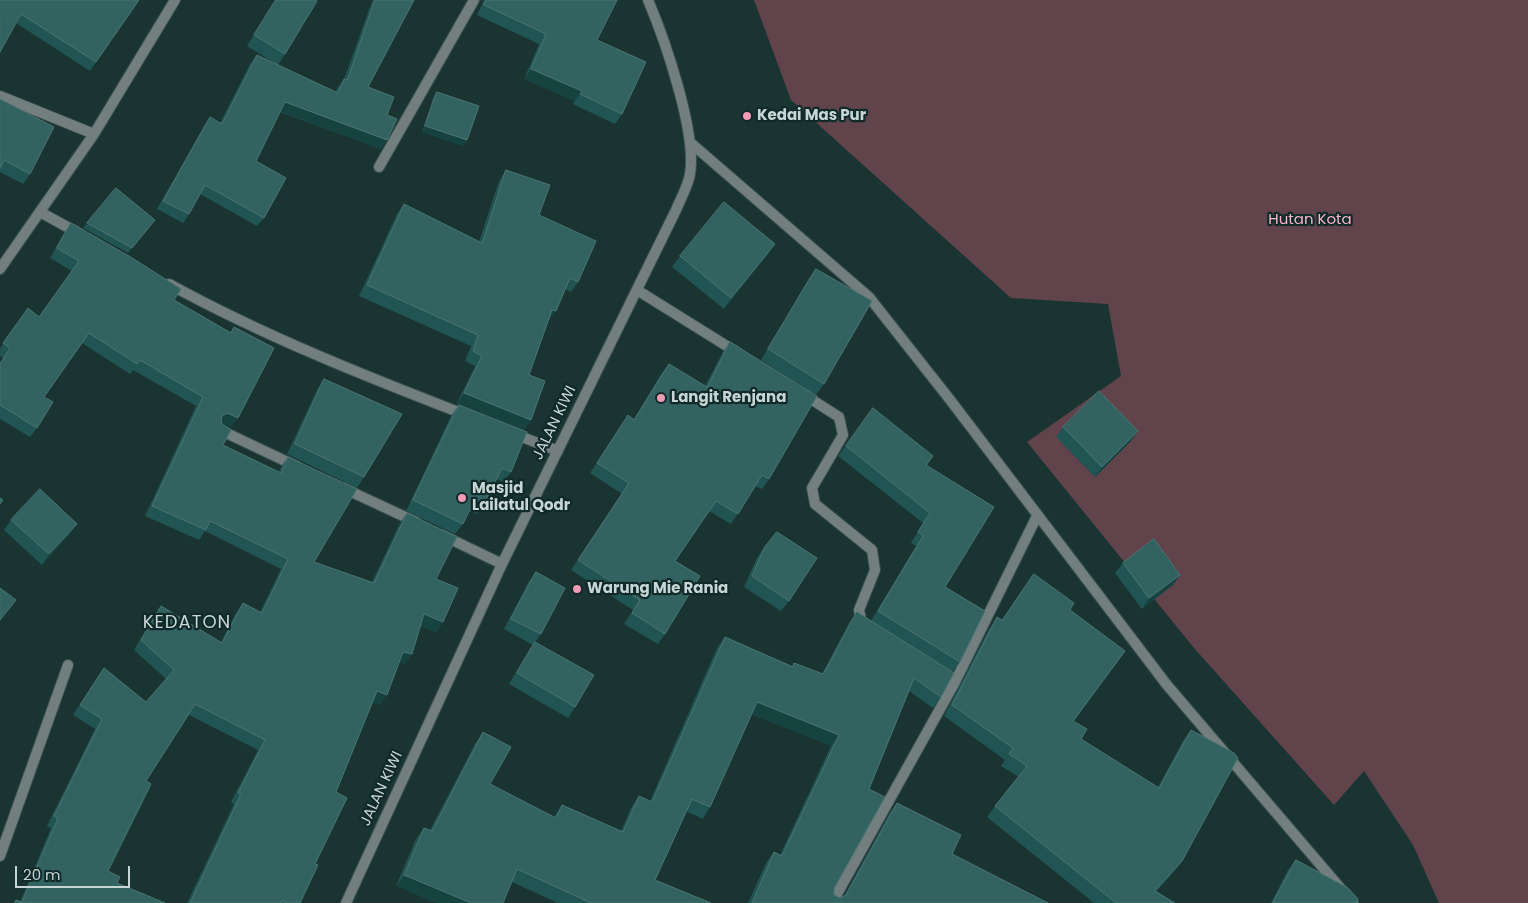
<!DOCTYPE html>
<style>
body{margin:0}
#map{position:relative;width:1528px;height:903px;overflow:hidden;background:#1a3432;font-family:Poppins,sans-serif}
canvas{display:block}
.scale{position:absolute;left:15px;top:866px;width:115px;height:22px;box-sizing:border-box;border:2px solid #c7d6d5;border-top:0;padding-left:6px;font-size:15px;line-height:18px;white-space:nowrap;color:#c7d6d5;-webkit-text-stroke:4px #102a29;paint-order:stroke}
</style>
<div id="map">
<canvas width="1528" height="903"></canvas>
<div class="scale">20 m</div>
</div>
<script>
const context = document.querySelector('canvas').getContext('2d');
context.lineJoin = 'round';
function fillPath(path, color) { context.fillStyle = color; context.fill(path, 'evenodd'); }
function stroke(path, color, width, dash) { context.strokeStyle = color; context.lineWidth = width; context.lineCap = dash ? 'butt' : 'round'; context.setLineDash(dash || []); context.stroke(path); }
function label(font, color, halo, rows, align = 'center') {
  context.font = font + ' Poppins,sans-serif'; context.lineWidth = 4.5; context.setLineDash([]); context.textBaseline = 'middle'; context.strokeStyle = halo; context.fillStyle = color; for (const [text, x, y, turn = 0] of rows) {
    context.save(); context.translate(x, y); context.rotate((+turn || 0) * Math.PI / 180); context.textAlign = isNaN(turn) ? turn : align; if (halo) context.strokeText(text, 0, 0); context.fillText(text, 0, 0); context.restore();
  }
}
fillPath(new Path2D(`
 M754 0H1528V903H1439L1413 845 1364 771 1334 805 1194 648 1027 442 1121 376 1108 304 1011 298 791 100Z`), '#60434b');
const minor = new Path2D(`
 M0 96 94 134
 M692 144 869 297 951 401 1167 685 1353 903
 M379 167 474 0
 M40 212 80 234
 M0 269 94 134 175 0
 M169 284C264 336 365 376 466 415
 M637 290 738 353
 M803 394 839 417 843 435 812 488 815 504 872 550 875 570 859 610 862 624 865 626
 M220 430 298 467
 M512 433 558 451
 M343 488 416 522
 M442 535 502 564
 M939 672 955 682
 M0 856 68 665
 M346 903 502 564 676 210C681 198 688 186 690 174 697 133 665 40 648 0
 M832 903 955 682 1037 516`);
stroke(minor, '#39514f', 12);
stroke(minor, '#737e7e', 10);
fillPath(new Path2D(`
 M0 0H139L90 71 16 23Z
 M275 0H315L285 54 278 65 247 46Z
 M373 0H414L368 87 387 115 381 149 280 112 256 161 264 218 257 226 200 194 189 214 183 223 157 209 204 126 210 117 220 123 250 64 257 55 336 92 337 88 344 79 370 7Z
 M484 0H617L597 40 622 114 615 124 573 104 575 101 524 79 539 44 477 15Z
 M437 92 463 146 422 132 433 98Z
 M0 99 30 174 23 184 0 172Z
 M506 170 539 215 578 282 571 292 565 289 556 311 548 321 529 375 531 420 524 430 457 403 475 366 465 361 471 346 359 296 397 214 404 204 479 242 499 181Z
 M71 223 174 300 230 332 234 327 231 427 222 424 223 445 279 472 281 467 288 457 314 562 372 582 400 523 407 513 436 579 443 622 436 632 420 626 405 664 399 662 380 705 372 702 336 792 315 864 300 903H187L234 804 231 802 258 750 189 715 146 781 108 871 117 883 165 903H14L16 900 20 902 51 828 47 826 95 729 73 715 104 668 146 702 166 679 134 650 154 616 161 606 221 642 236 613 243 603 260 612 281 569 205 531 199 540 145 516 196 406 133 370 130 374 82 343 44 397 37 428 30 437 0 419V362L3 358 0 356V348L28 308 39 317 72 271 50 258 64 233Z
 M87 223 151 225 128 253 83 228Z
 M768 254 724 309 672 267 680 256Z
 M816 269 824 384 816 395 761 360 808 280Z
 M730 342 769 479 762 489 755 486 731 524 709 511 675 561 665 634 658 644 624 624 633 610 571 570 622 494 590 473 628 415 634 419 661 374 669 364 705 386 723 352Z
 M324 379 364 477 357 488 287 454 317 390Z
 M459 405 511 472 503 482 496 479 484 504 477 514 469 511 463 524 455 534 406 511 451 416Z
 M873 408 933 456 927 465 945 587 960 662 952 672 941 697 933 708 909 691 869 789 834 888V895L840 898 844 896 889 814 897 803 952 854 1048 903H748L766 863 774 852 780 855 831 746 751 714 710 807 703 819 686 811 655 880 711 903H558L512 882 396 886 416 839 424 828 430 830 475 744 483 732 490 784 554 817 562 805 621 831 631 808 639 796 650 801 717 648 725 637 792 666 794 663 822 674 849 623 857 612 871 621 916 546 911 543 923 523 838 456Z
 M1063 427 1131 441 1095 477 1056 437Z
 M11 520 70 534 42 565 4 530Z
 M764 548 789 601 781 611 744 587 757 558Z
 M1123 563 1180 575 1173 585 1142 609 1115 573Z
 M536 572 541 634 535 642 575 707 568 718 509 684 528 652 533 645 504 629 528 583Z
 M1070 610 1125 651 1074 721 1081 739 1158 787 1183 741 1191 730 1182 861 1174 872 1156 892 1175 903H1094L987 817 995 806 1019 777 1001 766 1005 760 944 716 989 629 997 617 1002 620Z
 M1296 860 1356 903H1271L1288 870Z`), '#215553');
fillPath(new Path2D(`
 M531 69 582 91 575 101 524 79Z
 M285 102 387 140 381 149 279 111Z
 M425 126 467 140 463 146 422 132Z
 M775 244 768 254 724 309 731 298Z
 M552 310 556 311 548 321Z
 M464 393 531 420 524 430 457 403Z
 M227 413 238 418 231 427 220 423 221 417Z
 M1138 431 1131 441 1095 477 1102 467Z
 M77 524 70 534 42 565 49 554Z
 M1180 575 1173 585 1142 609 1149 598Z
 M424 614 443 622 436 632 417 624Z
 M403 652 412 654 405 664 396 661Z
 M377 691 387 695 380 705 370 701Z
 M757 702 839 735 831 746 749 713Z
 M1182 861 1174 872 1147 902 1155 891Z
 M404 875 471 903H436L396 886Z`), '#164240');
const building = new Path2D(`
 M0 0H139L96 62 21 14 0 52Z
 M276 0H315L317 1 285 54 254 35Z
 M375 0H414L368 87 394 97 387 115 397 119 387 140 285 102 256 161 286 178 264 218 205 185 189 214 163 201 210 117 222 124 257 55 338 93 344 79 347 80Z
 M486 0H617L597 40 646 62 622 114 580 94 582 91 531 69 546 34 484 5Z
 M437 92 479 106 467 140 425 126Z
 M0 99 54 127 30 174 4 160 0 168Z
 M506 170 550 185 539 215 596 241 578 282 570 278 556 311 552 310 529 375 545 381 531 420 464 393 482 356 473 351 478 335 367 285 404 204 482 243Z
 M116 188 155 220 132 248 87 223Z
 M724 202 775 244 731 298 680 256Z
 M71 223 129 256 181 289 174 300 231 333 234 327 274 348 238 418 227 413 221 417 222 424 231 430 223 445 281 473 288 457 357 489 314 562 374 583 407 513 457 537 436 579 458 588 443 622 424 614 412 654 403 652 387 695 377 691 336 792 347 798 315 864 318 865 300 903H288L282 901 281 903H190L241 794 238 793 265 740 195 704 146 781 151 784 108 871 120 877 117 883 165 903H15L16 900 22 902 58 818 54 816 102 719 80 705 104 668 146 702 174 670 141 640 161 606 222 643 243 603 262 613 288 559 210 521 206 530 152 506 203 397 140 360 137 364 89 333 44 397 53 402 37 428 0 405V364L10 348 3 343 28 308 39 317 79 261 57 248Z
 M816 269 872 301 824 384 768 349Z
 M730 342 817 396 769 479 762 475 738 514 716 501 675 561 700 576 665 634 632 613 640 600 578 560 629 483 597 463 628 415 634 420 669 364 707 387Z
 M324 379 402 414 364 477 295 444Z
 M1099 391 1138 431 1102 467 1063 427Z
 M459 405 527 432 511 472 502 468 484 504 475 499 463 524 413 500Z
 M873 408 933 456 926 465 994 507 945 587 985 611 960 662 878 611 923 536 918 532 930 513 846 446Z
 M40 489 77 524 49 554 11 520Z
 M0 498 3 500 0 504Z
 M777 532 817 558 789 601 752 576 764 548Z
 M1154 539 1180 575 1149 598 1123 563Z
 M536 572 565 588 541 634 511 619Z
 M1034 574 1074 603 1070 610 1125 651 1073 721 1087 729 1081 739 1159 788 1191 730 1234 753 1238 758 1182 861 1155 891 1175 903H1116L995 806 1027 766 1009 754 1013 748 952 705 997 617 1002 620Z
 M0 588 16 600 0 620Z
 M857 612 954 673 941 697 914 678 869 789 885 797 834 888V895L840 898 846 895 897 803 961 835 952 854 1048 903H752L774 852 782 856 839 735 757 702 710 807 692 799 655 880 711 903H591L517 869 503 903H471L404 875 424 828 432 831 483 732 511 747 490 784 556 818 562 805 623 832 639 796 652 802 725 637 793 667 794 663 823 674Z
 M535 642 594 675 575 707 517 673Z
 M1296 860 1348 888 1358 899 1356 903H1273Z`);
fillPath(building, '#326361');
stroke(building, '#4a7573', 1);
for (const [x, y, r, color] of [
 [747,116,5,"#f19ab3"],
 [661,398,5,"#f19ab3"],
 [462,498,5,"#f19ab3"],
 [577,589,5,"#f19ab3"]
]) { const dot = new Path2D(); dot.arc(x, y, r, 0, 2 * Math.PI); context.fillStyle = color; context.fill(dot); stroke(dot, '#102a29', 2); }
label('bold 15px', '#c7d6d5', '#102a29', [
 ["Kedai Mas Pur",757,116],
 ["Langit Renjana",671,398],
 ["Masjid",472,489],
 ["Lailatul Qodr",472,506],
 ["Warung Mie Rania",587,589]
], 'left');
label('15px', '#fcb4c7', '#102a29', [
 ["Hutan Kota",1310,220]
]);
label('15px', '#c7d6d5', '#102a29', [
 ["JALAN KIWI",555,423,-64],
 ["JALAN KIWI",382,789,-65]
]);
context.letterSpacing = '1px';
label('18px', '#c7d6d5', '#102a29', [
 ["KEDATON",187,623]
]);
context.letterSpacing = '0px';
</script>
